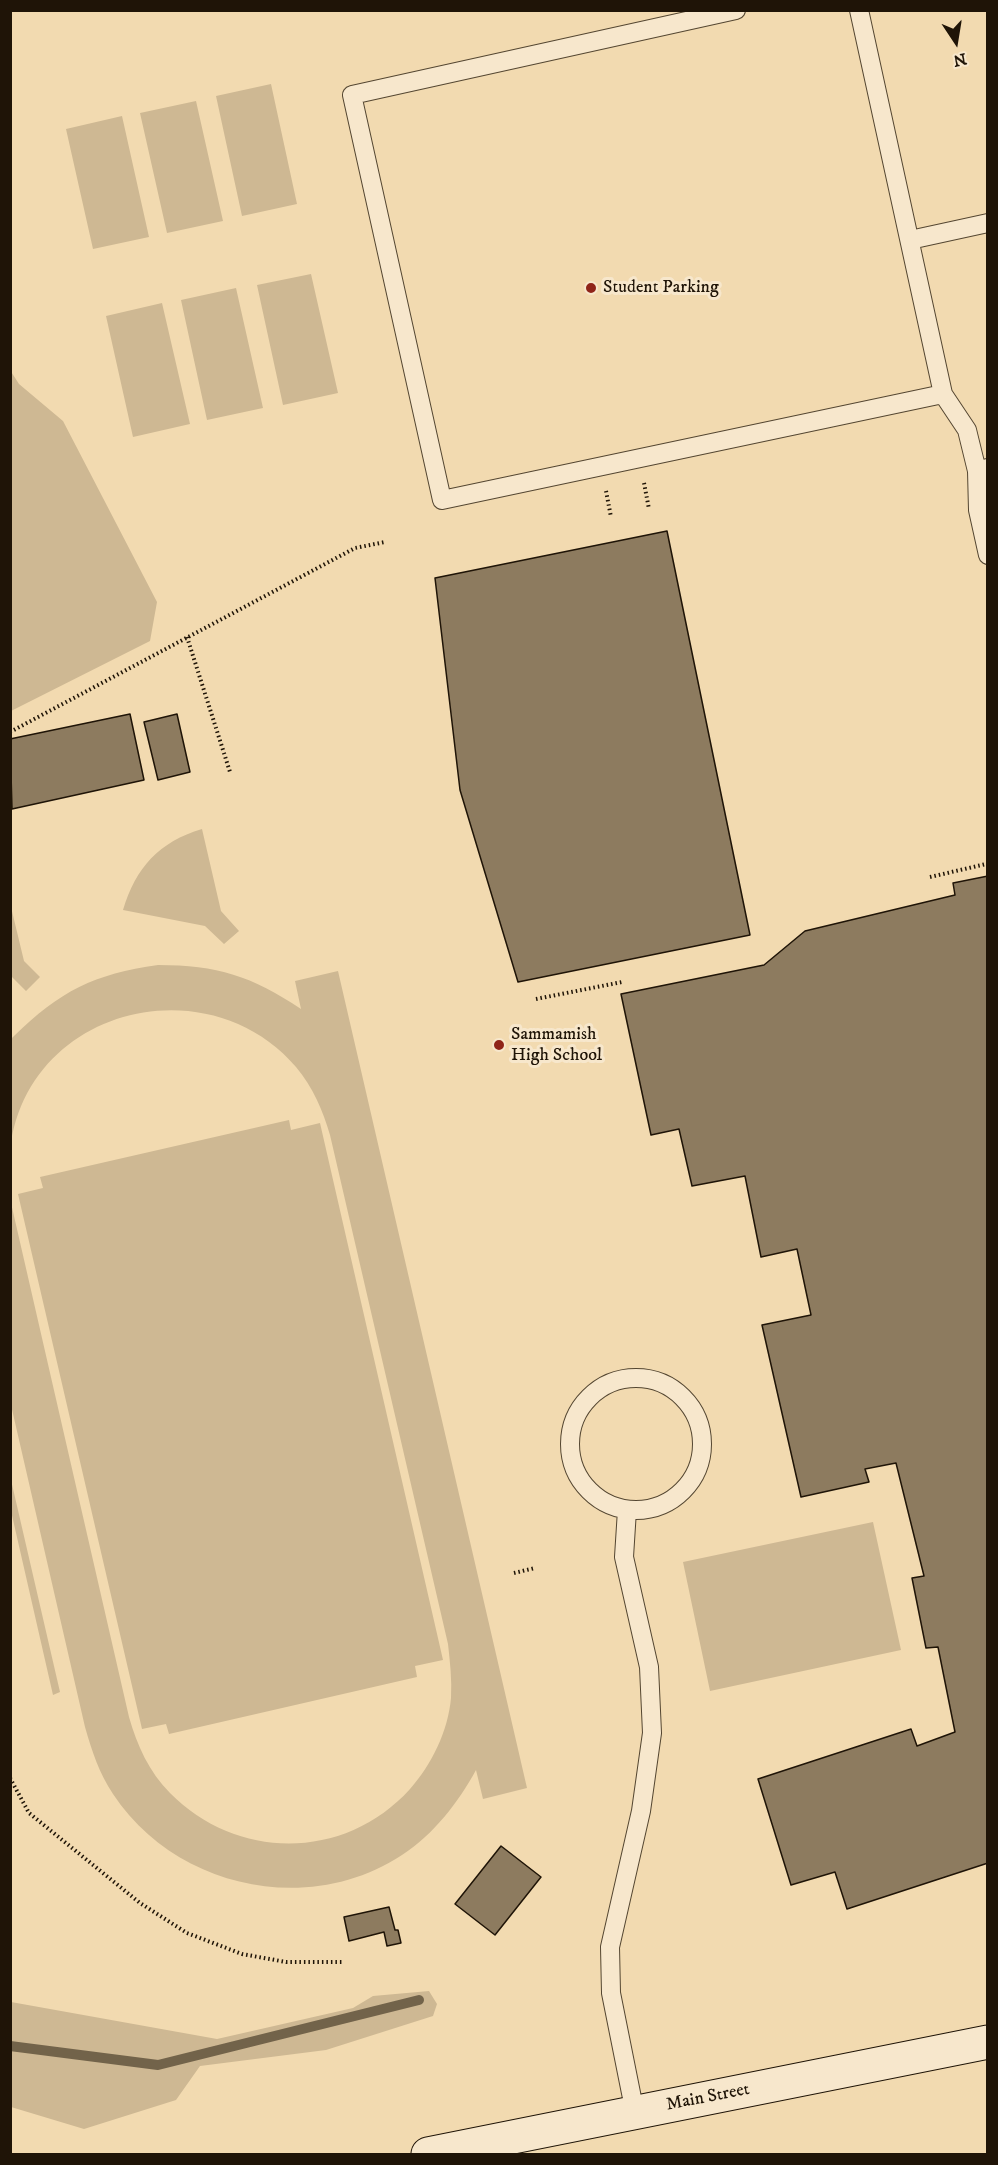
<!DOCTYPE html>
<style>
body{margin:0}
#map{position:relative;width:998px;height:2165px;overflow:hidden;background:#f2dab0;font-family:"IM FELL DW Pica",serif}
canvas{display:block}
.frame{position:absolute;inset:0;border:12px solid #1f1407;pointer-events:none}
.north{position:absolute;left:926px;top:12px;width:60px;height:60px;-webkit-text-stroke:4px #f7e7cc;paint-order:stroke;rotate:168deg;font-size:16px;font-weight:700;line-height:24px;text-align:center;color:#1f1407}
.north::after{content:'';display:block;margin:auto;width:21px;height:27px;background:#1f1407;clip-path:polygon(50% 0,100% 100%,50% 72%,0 100%)}
</style>
<div id="map">
<canvas width="998" height="2165"></canvas>
<div class="frame"></div>
<div class="north">N</div>
</div>
<script>
const context = document.querySelector('canvas').getContext('2d');
context.lineJoin = 'round';
function fillPath(path, color) { context.fillStyle = color; context.fill(path, 'evenodd'); }
function stroke(path, color, width, dash) { context.strokeStyle = color; context.lineWidth = width; context.lineCap = dash ? 'butt' : 'round'; context.setLineDash(dash || []); context.stroke(path); }
function label(font, color, halo, rows, align = 'center') {
  context.font = font + ' "IM FELL DW Pica",serif'; context.lineWidth = 6; context.setLineDash([]); context.textBaseline = 'middle'; context.strokeStyle = halo; context.fillStyle = color; for (const [text, x, y, turn = 0] of rows) {
    context.save(); context.translate(x, y); context.rotate((+turn || 0) * Math.PI / 180); context.textAlign = isNaN(turn) ? turn : align; if (halo) context.strokeText(text, 0, 0); context.fillText(text, 0, 0); context.restore();
  }
}
fillPath(new Path2D(`
 M271 84 297 204 242 216 216 96Z
 M196 101 223 221 167 233 140 113Z
 M122 116 149 237 93 249 66 129Z
 M311 274 338 393 283 405 257 285Z
 M236 288 263 408 207 420 181 300Z
 M162 303 190 424 133 437 106 316Z
 M10 370 19 384 63 421 157 602 150 641 11 711Z
 M202 829 221 911 239 931 224 944 205 926 123 910C136 867 159 842 202 829Z
 M11 907 24 961 40 977 26 991 11 976Z
 M158 965C217 965 252 976 301 1009L295 981 338 971 527 1788 483 1799 476 1770C458 1803 434 1834 402 1855 308 1917 175 1888 113 1794 99 1773 92 1751 85 1727L11 1405V1203L129 1717C137 1745 149 1772 170 1793 237 1861 345 1861 410 1789 432 1764 448 1731 451 1698 452 1680 450 1662 448 1644L330 1135C323 1111 313 1087 296 1067 208 965 32 1007 11 1143L10 1040 14 1036C60 991 94 974 158 965Z
 M289 1120 291 1130 320 1123 443 1660 415 1666 417 1677 169 1734 166 1724 142 1729 18 1194 43 1188 40 1177Z
 M11 1480 60 1692 53 1695 11 1511Z
 M873 1522 901 1650 710 1691 683 1562Z
 M429 1991 437 2004 433 2016 326 2050 200 2066 176 2100 84 2129 11 2107V2002L217 2039 353 2008 373 1996Z`), '#ceb893');
stroke(new Path2D(`
 M10 2046 158 2065 419 2000`), '#72634a', 10);
const building = new Path2D(`
 M667 531 750 935 518 982 460 790 435 578Z
 M130 714 144 780 12 809 10 739Z
 M177 714 190 772 158 780 144 722Z
 M988 876V1863L847 1909 835 1872 791 1885 758 1779 911 1729 917 1746 955 1732 938 1647 926 1648 912 1578 924 1576 896 1463 865 1469 869 1482 801 1497 762 1325 811 1315 797 1249 761 1257 745 1176 692 1186 679 1129 651 1135 621 994 764 965 805 931 955 895 953 883Z
 M501 1846 541 1877 495 1935 455 1904Z
 M389 1907 395 1930H398L401 1943 387 1946 384 1932 349 1941 344 1917Z`);
fillPath(building, '#8d7b5f');
stroke(building, '#1f1407', 1.5);
const lane = new Path2D(`
 M736 10 352 95 442 500 943 394 859 10
 M910 240 988 223
 M943 394 967 430 977 471
 M988 468 977 471 978 510 988 555
 M570 1444a66 66 0 1 1 132 0a66 66 0 1 1-132 0Z
 M627 1510 624 1557 649 1667 652 1733 641 1811 610 1947 611 1993 635 2113`);
const secondary = new Path2D(`
 M428 2154 988 2042`);
stroke(lane, '#544631', 20);
stroke(secondary, '#1f1407', 35);
stroke(new Path2D(`
 M644 483 649 509
 M606 491 611 517
 M187 637 230 772
 M10 732 355 548 385 542
 M930 877 986 864
 M536 999 622 982
 M514 1573 535 1568
 M10 1778 29 1813 140 1903 187 1933 242 1954 286 1962H343`), '#1f1407', 4, [1.5, 3]);
stroke(lane, '#f7e7cc', 18);
stroke(secondary, '#f7e7cc', 33);
for (const [x, y, r, color] of [
 [591,288,6,"#8f2418"],
 [499,1045,6,"#8f2418"]
]) { const dot = new Path2D(); dot.arc(x, y, r, 0, 2 * Math.PI); context.fillStyle = color; context.fill(dot); stroke(dot, '#f7e7cc', 2); }
label('18px', '#1f1407', '#f7e7cc', [
 ["Student Parking",603,288],
 ["Sammamish",511,1035],
 ["High School",511,1056]
], 'left');
label('18px', '#1f1407', '#f7e7cc', [
 ["Main Street",708,2098,-11]
]);
</script>
